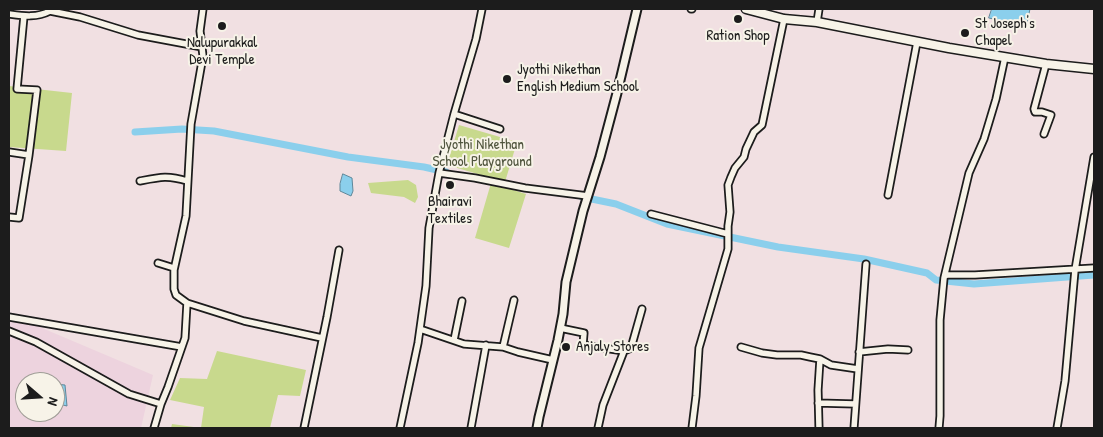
<!DOCTYPE html>
<style>
body{margin:0}
#map{position:relative;width:1103px;height:437px;overflow:hidden;background:#f1e0e2;font-family:"Patrick Hand",sans-serif}
canvas{display:block}
.frame{position:absolute;inset:0;border:10px solid #1c1c1c;pointer-events:none}
.north{position:absolute;left:15px;top:372px;width:50px;height:50px;box-sizing:border-box;background:#f7f3e8;border:1px solid #9f9d96;border-radius:50%;rotate:109deg;font-size:14px;font-weight:700;line-height:20px;text-align:center;color:#1c1c1c}
.north::after{content:'';display:block;margin:auto;width:18px;height:22px;background:#1c1c1c;clip-path:polygon(50% 0,100% 100%,50% 72%,0 100%)}
</style>
<div id="map">
<canvas width="1103" height="437"></canvas>
<div class="frame"></div>
<div class="north">N</div>
</div>
<script>
const context = document.querySelector('canvas').getContext('2d');
context.lineJoin = 'round';
function fillPath(path, color) { context.fillStyle = color; context.fill(path, 'evenodd'); }
function stroke(path, color, width, dash) { context.strokeStyle = color; context.lineWidth = width; context.lineCap = dash ? 'butt' : 'round'; context.setLineDash(dash || []); context.stroke(path); }
function label(font, color, halo, rows, align = 'center') {
  context.font = font + ' "Patrick Hand",sans-serif'; context.lineWidth = 4; context.setLineDash([]); context.textBaseline = 'middle'; context.strokeStyle = halo; context.fillStyle = color; for (const [text, x, y, turn = 0] of rows) {
    context.save(); context.translate(x, y); context.rotate((+turn || 0) * Math.PI / 180); context.textAlign = isNaN(turn) ? turn : align; if (halo) context.strokeText(text, 0, 0); context.fillText(text, 0, 0); context.restore();
  }
}
fillPath(new Path2D(`
 M9 314 153 375 141 428H9ZM25 382H55V412H25Z`), '#edd3de');
fillPath(new Path2D(`
 M9 86 72 93 66 151 9 147Z
 M459 125 517 142 505 182 447 165Z
 M408 180 416 185 418 197 415 203 404 197 371 193 368 183Z
 M491 183 526 194 509 248 475 238Z
 M217 351 306 370 300 396 278 395 270 428H171L172 424 201 428 204 407 170 400 180 378 207 379Z`), '#c8d98d');
const water = new Path2D(`
 M992 9H1030L1026 27 989 18Z
 M343 174 352 178 353 191 351 196 340 191V184Z
 M55 384 65 385 67 406 55 403Z`);
fillPath(water, '#8bcfec');
stroke(water, '#5f8799', 1);
stroke(new Path2D(`
 M135 132 182 129 214 131 348 157 424 167 446 172
 M582 197 616 204 667 224 778 247 864 259 927 273 936 280 974 284 1094 275`), '#8bcfec', 7);
const minor = new Path2D(`
 M203 9 200 31 203 56 191 124 186 216 174 270V289L176 295 187 303 244 321 322 338
 M691 9H692
 M9 14C24 16 36 18 50 11L80 17 138 35 202 47
 M817 22 819 9
 M454 114 500 129
 M1044 134 1051 115 1042 112H1035L1034 109 1046 64
 M9 152 29 155
 M439 173 475 178 525 188 588 196
 M140 181C160 177 168 175 187 181
 M888 195 917 42
 M651 214 728 234
 M9 217 19 218 29 155 37 90 17 89 24 16
 M158 263 174 268
 M945 276 947 275H975L1094 268
 M9 317 182 347
 M560 328 584 333 583 345 624 351
 M420 329 464 344 503 347 518 352 553 360
 M9 331 36 342 129 394 161 404
 M454 340 462 301
 M503 347 514 300
 M741 347 762 353 777 355H801L810 357 820 359 831 365 858 369
 M859 352 888 349 908 350
 M818 403 855 404
 M154 428 161 404 168 387 185 338 187 303
 M304 428 327 317 339 250
 M400 428 418 343 426 286 429 228 439 173 454 114 476 39 482 9
 M471 428 486 345
 M598 428 603 405 624 351 631 348 642 309
 M692 428 696 396 699 348 728 249V226L730 212 728 185 731 177 735 168 744 157 746 149 754 132 762 125 784 19
 M819 428 818 390 820 359
 M854 428 866 264
 M939 428 940 416V320L944 278 969 173 984 139 996 99 1005 57
 M1057 428 1065 381 1075 270 1094 157`);
const tertiary = new Path2D(`
 M537 428 539 417 558 340 563 314 566 282 583 211 600 157 617 93 637 9`);
const secondary = new Path2D(`
 M746 9 784 19 817 22 949 48 1046 64 1094 69`);
stroke(minor, '#1c1c1c', 9);
stroke(tertiary, '#1c1c1c', 11);
stroke(secondary, '#1c1c1c', 11);
stroke(minor, '#f7f3e8', 5.5);
stroke(tertiary, '#f7f3e8', 7);
stroke(secondary, '#f7f3e8', 8);
for (const [x, y, r, color] of [
 [738,19,5,"#1c1c1c"],
 [222,26,5,"#1c1c1c"],
 [965,33,5,"#1c1c1c"],
 [507,79,5,"#1c1c1c"],
 [450,185,5,"#1c1c1c"],
 [566,347,5,"#1c1c1c"]
]) { const dot = new Path2D(); dot.arc(x, y, r, 0, 2 * Math.PI); context.fillStyle = color; context.fill(dot); stroke(dot, '#f7f3e8', 2); }
label('15px', '#1c1c1c', '#f7f3e8', [
 ["St Joseph's",975,24],
 ["Chapel",975,41],
 ["Ration Shop",738,36,"center"],
 ["Nalupurakkal",222,43,"center"],
 ["Devi Temple",222,60,"center"],
 ["Jyothi Nikethan",517,70],
 ["English Medium School",517,87],
 ["Bhairavi",450,202,"center"],
 ["Textiles",450,219,"center"],
 ["Anjaly Stores",576,347]
], 'left');
label('15px', '#50553e', '#f7f3e8', [
 ["Jyothi Nikethan",482,145],
 ["School Playground",482,162]
]);
</script>
